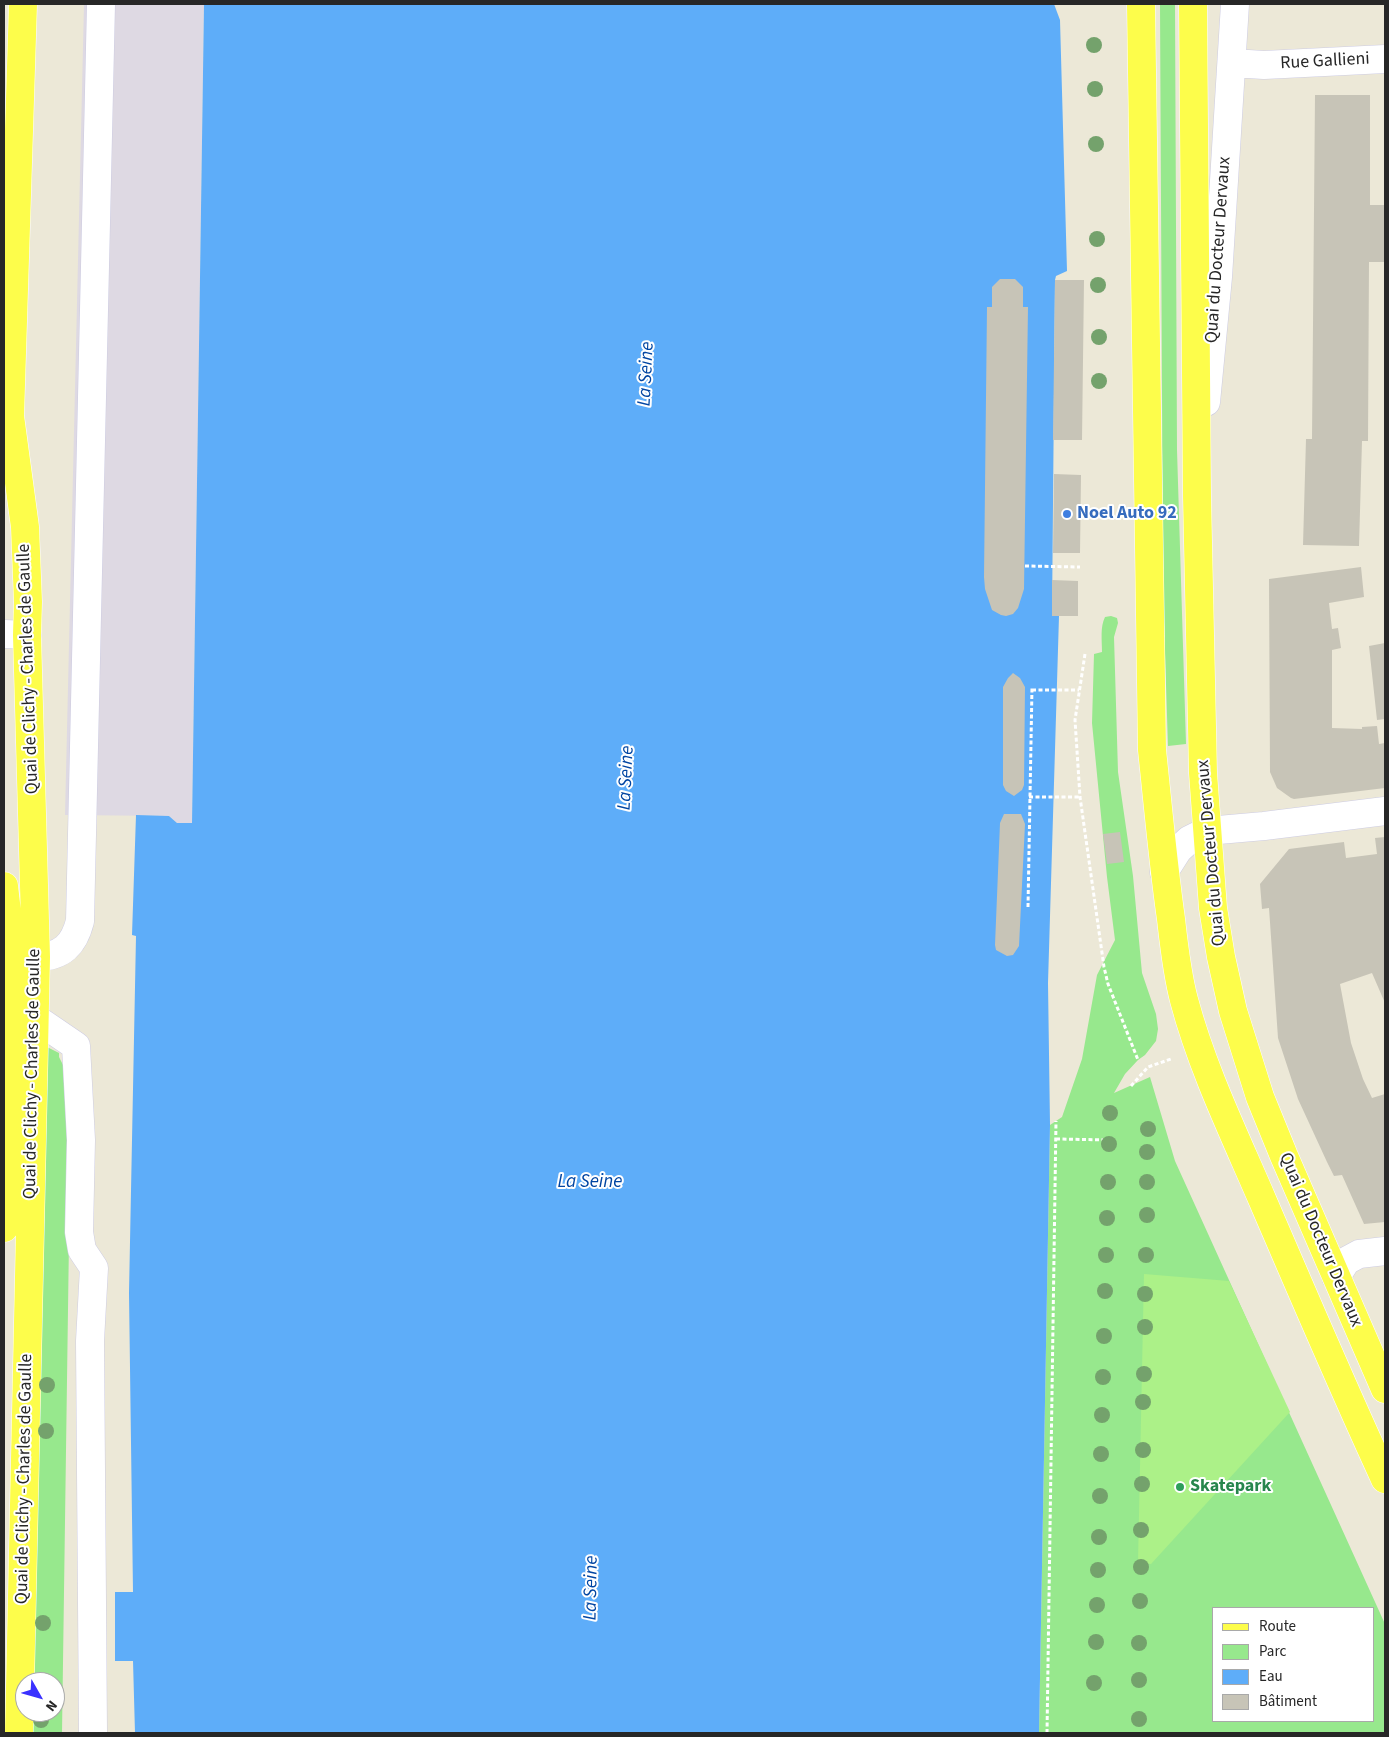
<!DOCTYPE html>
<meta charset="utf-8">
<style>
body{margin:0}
#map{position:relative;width:1389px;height:1737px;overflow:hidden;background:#ece8d7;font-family:"Source Sans 3",sans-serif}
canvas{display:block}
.frame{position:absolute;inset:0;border:5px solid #272727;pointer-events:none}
.legend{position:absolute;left:1212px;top:1607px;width:162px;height:115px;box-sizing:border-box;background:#fff;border:1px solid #a9a9a9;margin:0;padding:6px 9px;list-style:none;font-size:15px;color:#272727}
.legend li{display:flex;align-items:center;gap:10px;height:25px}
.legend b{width:25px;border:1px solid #a9a9a9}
.north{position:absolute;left:15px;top:1672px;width:50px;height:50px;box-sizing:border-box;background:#fff;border:1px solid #a9a9a9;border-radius:50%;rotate:128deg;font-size:14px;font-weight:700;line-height:20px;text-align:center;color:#272727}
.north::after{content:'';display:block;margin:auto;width:18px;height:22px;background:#3a31ff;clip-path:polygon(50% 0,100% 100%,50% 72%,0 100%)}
</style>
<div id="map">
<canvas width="1389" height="1737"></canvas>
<div class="frame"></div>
<ul class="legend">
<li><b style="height:6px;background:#fdfd4b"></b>Route</li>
<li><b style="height:14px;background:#97e88d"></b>Parc</li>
<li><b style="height:14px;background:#5eadf9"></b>Eau</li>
<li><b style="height:14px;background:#c7c4b7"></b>Bâtiment</li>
</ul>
<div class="north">N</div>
</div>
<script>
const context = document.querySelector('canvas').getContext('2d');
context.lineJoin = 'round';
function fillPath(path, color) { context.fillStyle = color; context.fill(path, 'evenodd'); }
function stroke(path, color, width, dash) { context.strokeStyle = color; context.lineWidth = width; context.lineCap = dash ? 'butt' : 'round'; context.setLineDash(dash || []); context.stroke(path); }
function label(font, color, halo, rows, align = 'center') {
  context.font = font + ' "Source Sans 3",sans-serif'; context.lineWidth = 4; context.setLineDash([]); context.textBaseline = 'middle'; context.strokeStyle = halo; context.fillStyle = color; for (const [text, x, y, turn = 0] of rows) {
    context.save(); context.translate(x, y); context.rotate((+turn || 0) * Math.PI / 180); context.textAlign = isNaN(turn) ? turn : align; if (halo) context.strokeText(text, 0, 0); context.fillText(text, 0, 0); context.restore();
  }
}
fillPath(new Path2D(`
 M84 4H204L192 823H177L169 816 65 815Z`), '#ded9e3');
fillPath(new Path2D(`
 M1160 4H1175L1177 450 1186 744 1168 746 1163 592Z
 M1111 616 1117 618 1118 623 1114 637 1118 772 1133 876 1142 973 1156 1014 1158 1029 1156 1041 1145 1055 1138 1060 1125 1074 1114 1093 1150 1077 1175 1161 1385 1624V1733H1039L1050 1125 1062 1117 1082 1059 1097 975 1115 940 1107 877 1092 723 1094 654 1102 652C1102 640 1100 627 1105 617ZM1213 1608H1373V1721H1213Z
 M45 1046 59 1053V1057L69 1077V1239L62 1733H31L32 1712H55V1682H32Z`), '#97e88d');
fillPath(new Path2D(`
 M1144 1274 1229 1281 1290 1412 1151 1564 1138 1563Z`), '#acf188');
fillPath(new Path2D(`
 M204 4H1054L1060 20 1067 271 1056 276 1055 280 1052 615 1059 616 1048 983 1050 1125 1039 1733H135L133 1661H115V1592H133L129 1293 136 936 132 935 136 815 169 816 177 823H192Z`), '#5eadf9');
fillPath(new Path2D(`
 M1315 95H1370V205H1385V262H1369L1368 441H1362L1359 546 1303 545 1306 439H1312Z
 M1000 279H1015L1023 287V307H1028L1024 589 1018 608 1013 614 1006 616 1001 615 992 610 985 589 984 577 987 307H992V287Z
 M1055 280H1084L1082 440H1053Z
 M1054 474 1081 475 1080 553H1053Z
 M1361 567 1364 597 1329 603 1332 629 1338 628 1341 648 1332 650V728L1362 729V727L1377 726 1379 744 1385 743V788L1294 799 1291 798 1277 788 1270 772 1269 579Z
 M1052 580 1078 581V616H1052Z
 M1385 643V719L1377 720 1369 646Z
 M1013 673 1020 678 1025 687 1024 785 1022 790 1014 796 1006 791 1003 785V687L1008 678Z
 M1004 814H1021L1025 824 1019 946 1013 955 1007 956 996 950 995 945 1000 823Z
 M1120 832 1124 862 1107 864 1103 834Z
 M1385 837V1003L1372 973 1340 984 1351 1043 1363 1079 1372 1098 1385 1094V1222L1364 1224 1342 1175 1334 1176 1327 1162 1298 1099 1278 1038 1269 908 1262 909 1260 884 1289 849 1344 842 1346 858 1377 854 1375 838Z`), '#c7c4b7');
const minor = new Path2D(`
 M1232 63 1264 65 1385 59
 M1206 402 1218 277 1235 4
 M4 634 27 635
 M1164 872 1178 850 1189 840 1207 831 1264 826 1385 811
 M36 957C62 957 74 945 80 921L101 4
 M35 1018 76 1046 81 1140 79 1232 82 1250 94 1268 90 1341 93 1733
 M1336 1277 1346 1261 1359 1254 1385 1251`);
const major = new Path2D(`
 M1141 4 1152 750C1158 806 1163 863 1171 919 1174 946 1177 974 1184 1000 1202 1068 1234 1134 1262 1199 1302 1292 1342 1386 1385 1479
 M1193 4 1197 496 1203 773 1213 908 1221 957 1233 1011 1260 1097 1284 1156 1385 1389
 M4 886 12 956 4 1228
 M19 1733 36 957 27 635 28 602 25 527 10 416 23 4`);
stroke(minor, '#cdcce2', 29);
stroke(major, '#fff', 29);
stroke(new Path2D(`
 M1025 566 1080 567
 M1085 654 1075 720 1080 797 1104 967 1108 984 1138 1060
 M1032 690H1079
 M1029 797H1080
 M1028 907 1032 687
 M1131 1086 1148 1067 1171 1059
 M1056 1139 1112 1140
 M1047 1733 1056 1121`), '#fff', 3, [4, 2.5]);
stroke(minor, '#fff', 28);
stroke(major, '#fdfd4b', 28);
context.fillStyle = '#74a26c';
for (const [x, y] of [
 [1094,45],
 [1095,89],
 [1096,144],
 [1097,239],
 [1098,285],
 [1099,337],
 [1099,381],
 [1110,1113],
 [1148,1129],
 [1109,1144],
 [1147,1152],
 [1108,1182],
 [1147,1182],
 [1147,1215],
 [1107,1218],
 [1106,1255],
 [1146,1255],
 [1105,1291],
 [1145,1294],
 [1145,1327],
 [1104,1336],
 [1144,1374],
 [1103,1377],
 [47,1385],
 [1143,1402],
 [1102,1415],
 [46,1431],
 [1143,1450],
 [1101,1454],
 [1142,1484],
 [1100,1496],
 [1141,1530],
 [1099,1537],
 [1141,1567],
 [1098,1570],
 [1140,1601],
 [1097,1605],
 [43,1623],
 [1096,1642],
 [1139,1643],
 [1139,1680],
 [1094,1683],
 [1139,1719],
 [41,1720]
]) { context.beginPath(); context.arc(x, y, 8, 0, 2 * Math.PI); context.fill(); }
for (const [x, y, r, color] of [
 [1067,514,5,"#3f7fe0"],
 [1180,1487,5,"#2e9e5b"]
]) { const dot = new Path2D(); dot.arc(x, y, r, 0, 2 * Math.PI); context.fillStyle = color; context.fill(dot); stroke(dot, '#fff', 2); }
label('18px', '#272727', '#fff', [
 ["Rue Gallieni",1325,62,-3],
 ["Quai du Docteur Dervaux",1219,250,-86],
 ["Quai de Clichy - Charles de Gaulle",29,669,-92],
 ["Quai du Docteur Dervaux",1212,853,-95],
 ["Quai de Clichy - Charles de Gaulle",33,1074,-89],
 ["Quai du Docteur Dervaux",1320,1240,67],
 ["Quai de Clichy - Charles de Gaulle",25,1479,-89]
]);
label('bold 18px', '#366cbe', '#fff', [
 ["Noel Auto 92",1077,514]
], 'left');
label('bold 18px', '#27864d', '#fff', [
 ["Skatepark",1190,1487]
], 'left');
label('italic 19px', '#0145a2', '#fff', [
 ["La Seine",647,374,-87],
 ["La Seine",627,778,-87],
 ["La Seine",590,1183],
 ["La Seine",592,1588,-89]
]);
</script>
